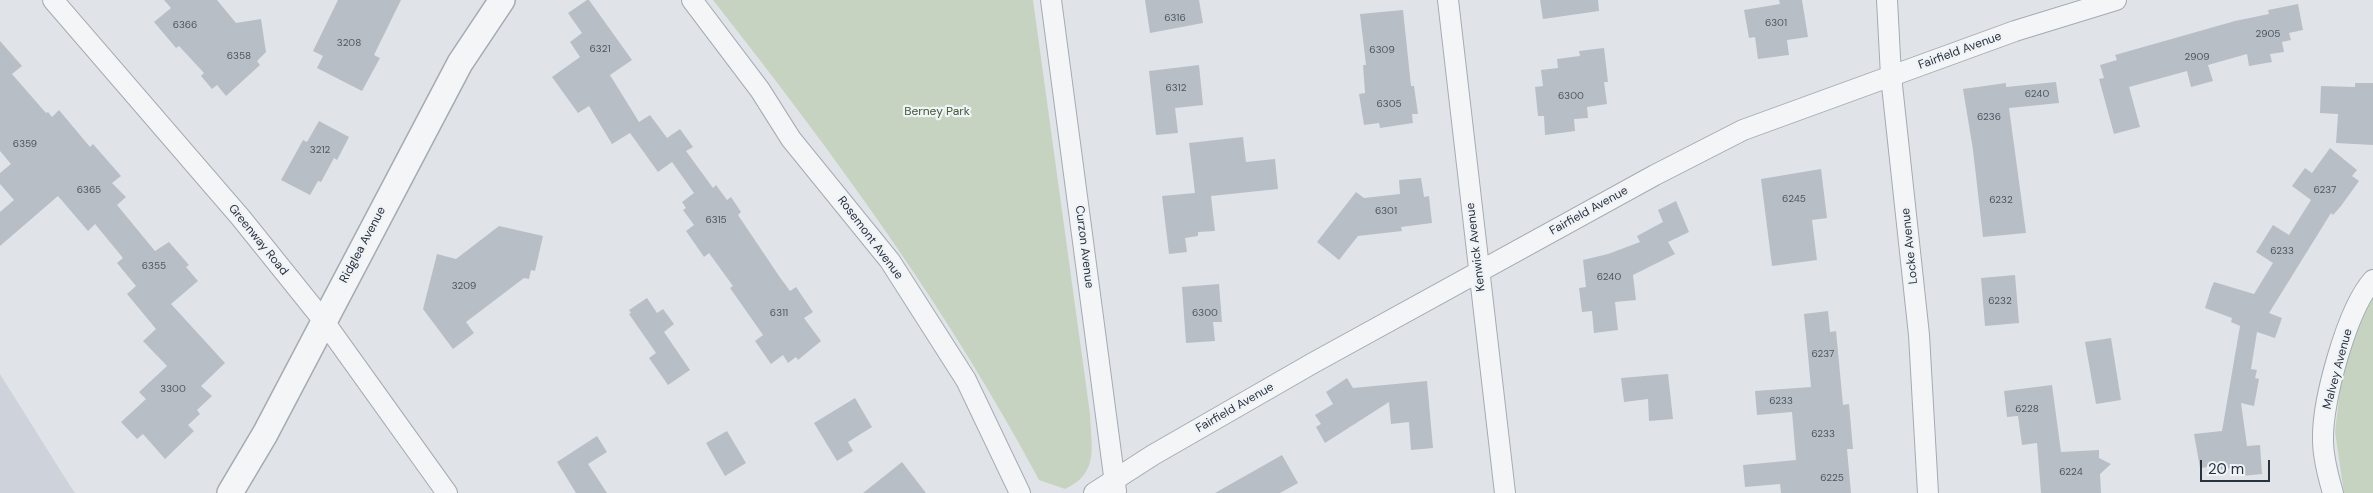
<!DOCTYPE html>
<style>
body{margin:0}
#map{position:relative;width:2373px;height:493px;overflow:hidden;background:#e0e4e9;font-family:"DM Sans",sans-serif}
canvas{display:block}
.scale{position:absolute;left:2200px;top:460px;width:70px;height:22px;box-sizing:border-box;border:2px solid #293340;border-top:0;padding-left:6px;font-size:15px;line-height:18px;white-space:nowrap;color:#293340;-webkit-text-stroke:4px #f0f3f6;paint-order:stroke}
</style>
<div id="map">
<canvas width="2373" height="493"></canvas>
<div class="scale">20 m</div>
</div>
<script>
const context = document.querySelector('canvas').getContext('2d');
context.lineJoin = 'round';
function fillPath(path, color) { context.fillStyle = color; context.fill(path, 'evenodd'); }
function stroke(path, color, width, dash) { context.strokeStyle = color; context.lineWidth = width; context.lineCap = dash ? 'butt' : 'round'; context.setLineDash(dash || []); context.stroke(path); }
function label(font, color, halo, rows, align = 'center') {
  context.font = font + ' "DM Sans",sans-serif'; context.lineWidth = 4.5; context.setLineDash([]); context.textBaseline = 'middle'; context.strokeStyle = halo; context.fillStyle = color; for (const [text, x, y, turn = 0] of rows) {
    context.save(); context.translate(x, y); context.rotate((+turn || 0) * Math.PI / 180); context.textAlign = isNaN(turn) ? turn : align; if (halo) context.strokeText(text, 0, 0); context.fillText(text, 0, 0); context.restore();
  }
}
fillPath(new Path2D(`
 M0 374 67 481 75 493H0Z`), '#ced3db');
fillPath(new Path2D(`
 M713 0H1033L1090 414C1091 446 1100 473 1065 489L1039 480C948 309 832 151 713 0Z
 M2373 294V493H2344L2335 432 2347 328Z`), '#c7d3c1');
fillPath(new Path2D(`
 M164 0H217L236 23 261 19 266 52 257 61 260 65 226 96 217 85 212 89 201 76 204 73 179 46 176 48 154 22 171 8Z
 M338 0H401L374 55 380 58 362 91 317 68 323 56 313 51Z
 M587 0H589L632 60 610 75 639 122 650 115 667 138 680 129 693 147 686 151 713 188 716 185 727 200 731 197 741 212 738 215 779 276 790 291 796 287 813 312 804 318 821 341 798 360 796 357 788 363 783 355 771 364 755 341 763 335 730 288 733 286 709 253 704 257 686 231 694 225 683 210 686 208 682 202 694 193 672 162 658 172 630 133 612 144 589 106 578 113 552 77 580 57 570 42 582 33 568 13Z
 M1145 0H1199L1203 23 1150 33Z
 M1540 0H1598L1599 11 1543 19Z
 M1779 0H1802L1808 37 1787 40 1789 55 1758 59 1755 37 1749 38 1744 10 1780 4Z
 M2298 4 2303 30 2289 33 2291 40 2282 42 2284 52 2270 54 2272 62 2249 66 2247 54 2208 65 2213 81 2191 87 2187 71 2129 87 2140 127 2114 134 2099 79 2104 78 2100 65 2117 60 2115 55 2235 21 2269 14 2268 10Z
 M1403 10 1411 86H1414L1418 114H1412L1413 123 1380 128 1379 123 1364 125 1359 94 1365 93 1363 65H1366L1360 14Z
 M0 41 22 66 12 74 46 113 48 112 52 117 59 110 90 147 93 144 121 176 112 183 126 197 117 205 155 251 169 242 189 265 186 267 198 281 171 304 225 363 201 386 212 396 197 410 200 414 188 425 194 431 165 459 143 434 137 439 121 422 146 399 139 392 167 366 143 341 156 329 127 294 136 286 117 263 123 258 95 224 88 231 58 196 0 246V212L14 200 0 184V173L11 164 0 151Z
 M1604 48 1608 82H1604L1607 104 1587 107 1588 118 1574 119 1575 131 1545 135 1544 116H1538L1535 87 1543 86 1541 70 1558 68 1557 59 1580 56 1579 51Z
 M1199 65 1203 105 1175 108 1178 133 1156 135 1149 71Z
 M2056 82 2059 103 2009 108 2026 233 1983 237 1973 150 1963 89 2006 83V87Z
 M2355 83H2373V145L2336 143 2338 114 2320 113 2321 86 2355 87Z
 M319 121 349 137 337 160 334 158 321 182 318 181 310 195 281 180 303 140 307 142Z
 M1243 137 1246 162 1275 159 1278 189 1211 196 1215 231 1198 232V236L1185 238 1187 252 1169 254 1162 196 1195 193 1189 143Z
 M2330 148 2357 170 2352 176 2359 181 2341 206 2333 215 2331 213 2269 313 2282 318 2275 338 2257 332 2251 369 2257 370 2255 378 2259 379 2254 406 2241 403 2247 446 2260 445 2262 474 2242 476 2241 467 2217 470V466L2200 468 2194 434 2222 431 2240 326 2231 322 2232 318 2205 308 2211 289 2214 282 2254 294 2273 263 2256 252 2273 225 2289 235 2311 200 2292 186 2305 168 2312 173Z
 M1821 169 1827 218 1812 220 1817 260 1772 266 1761 179Z
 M1421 178 1424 197 1429 196 1432 223 1401 227 1402 231 1358 236 1339 260 1317 242 1356 192 1364 198 1400 194 1399 180Z
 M1676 201 1689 232 1668 242 1675 254 1633 275 1636 300 1615 302 1618 330 1594 333 1592 311 1582 312 1579 288 1586 287 1583 260 1608 254 1640 242 1637 236 1663 222 1658 210Z
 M499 226 543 236 535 271 531 270 529 279 524 278 466 322 474 333 453 349 423 309 437 254 456 259Z
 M2015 275 2019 323 1985 326 1981 278Z
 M1219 284 1222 322H1213L1215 341 1186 343 1182 287Z
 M647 298 657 313 663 309 674 324 664 332 690 370 668 385 649 358 656 353 629 314 631 313 629 310Z
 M1828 311 1830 332 1836 331 1843 405 1849 404 1853 449H1847L1851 493H1781L1780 484 1745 487 1743 465 1796 460 1792 412 1757 415 1755 391 1811 387 1804 314Z
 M2111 338 2121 400 2096 404 2085 342Z
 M1668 374 1673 419 1649 421 1648 399 1624 402 1621 378Z
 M1347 378 1353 388 1427 381 1433 448 1411 450 1409 422 1391 424 1389 402 1325 443 1316 427 1321 424 1315 415 1333 404 1326 392Z
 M2052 385 2061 452 2099 450V458L2111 464 2100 474 2101 493H2041L2037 443 2022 445 2018 416 2007 417 2004 391Z
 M855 398 872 427 848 442 853 451 837 461 814 423Z
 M727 431 746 463 725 476 706 443Z
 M597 436 607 452 588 464 607 493H576L557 462Z
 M1282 455 1298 483 1280 493H1215Z
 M902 462 926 493H863Z`), '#b7bec6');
const minor = new Path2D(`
 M53 0 241 218 323 320 447 493
 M692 0 760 90 791 139 890 261 966 380 1020 493
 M1051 0 1116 491
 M1448 0 1505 493
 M1887 0 1891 76 1919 335 1928 493
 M1094 493 1153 455 1313 363 1655 175 1743 130 2015 31 2116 0
 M2333 493C2328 476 2323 458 2323 440 2322 401 2347 309 2373 280`);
const tertiary = new Path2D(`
 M230 493 265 434 460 63 502 0`);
stroke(minor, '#a5abb3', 22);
stroke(tertiary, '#a5abb3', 28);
stroke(minor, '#f3f5f7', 20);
stroke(tertiary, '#f3f5f7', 25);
label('10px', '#4c5662', null, [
 ["6316",1175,18],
 ["6301",1776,23],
 ["6366",185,25],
 ["2905",2268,34],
 ["3208",349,43],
 ["6321",600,49],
 ["6309",1382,50],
 ["6358",239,56],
 ["2909",2197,57],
 ["6312",1176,88],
 ["6240",2037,94],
 ["6300",1571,96],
 ["6305",1389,104],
 ["6236",1989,117],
 ["6359",25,144],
 ["3212",320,150],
 ["6365",89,190],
 ["6237",2325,190],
 ["6245",1794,199],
 ["6232",2001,200],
 ["6301",1386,211],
 ["6315",716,220],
 ["6233",2282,251],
 ["6355",154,266],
 ["6240",1609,277],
 ["3209",464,286],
 ["6232",2000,301],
 ["6311",779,313],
 ["6300",1205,313],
 ["6237",1823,354],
 ["3300",173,389],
 ["6233",1781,401],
 ["6228",2027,409],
 ["6233",1823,434],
 ["6224",2071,472],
 ["6225",1832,478]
]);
label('12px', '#293340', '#f0f3f6', [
 ["Fairfield Avenue",1960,51,-20],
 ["Fairfield Avenue",1589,211,-29],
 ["Rosemont Avenue",870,238,53],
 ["Greenway Road",258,240,51],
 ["Ridglea Avenue",363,245,-62],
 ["Locke Avenue",1910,246,-96],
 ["Curzon Avenue",1084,247,83],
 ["Kenwick Avenue",1476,247,-97],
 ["Malvey Avenue",2338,369,-75],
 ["Fairfield Avenue",1235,408,-30]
]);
label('12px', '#405c36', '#f0f3f6', [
 ["Berney Park",937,112]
]);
</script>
